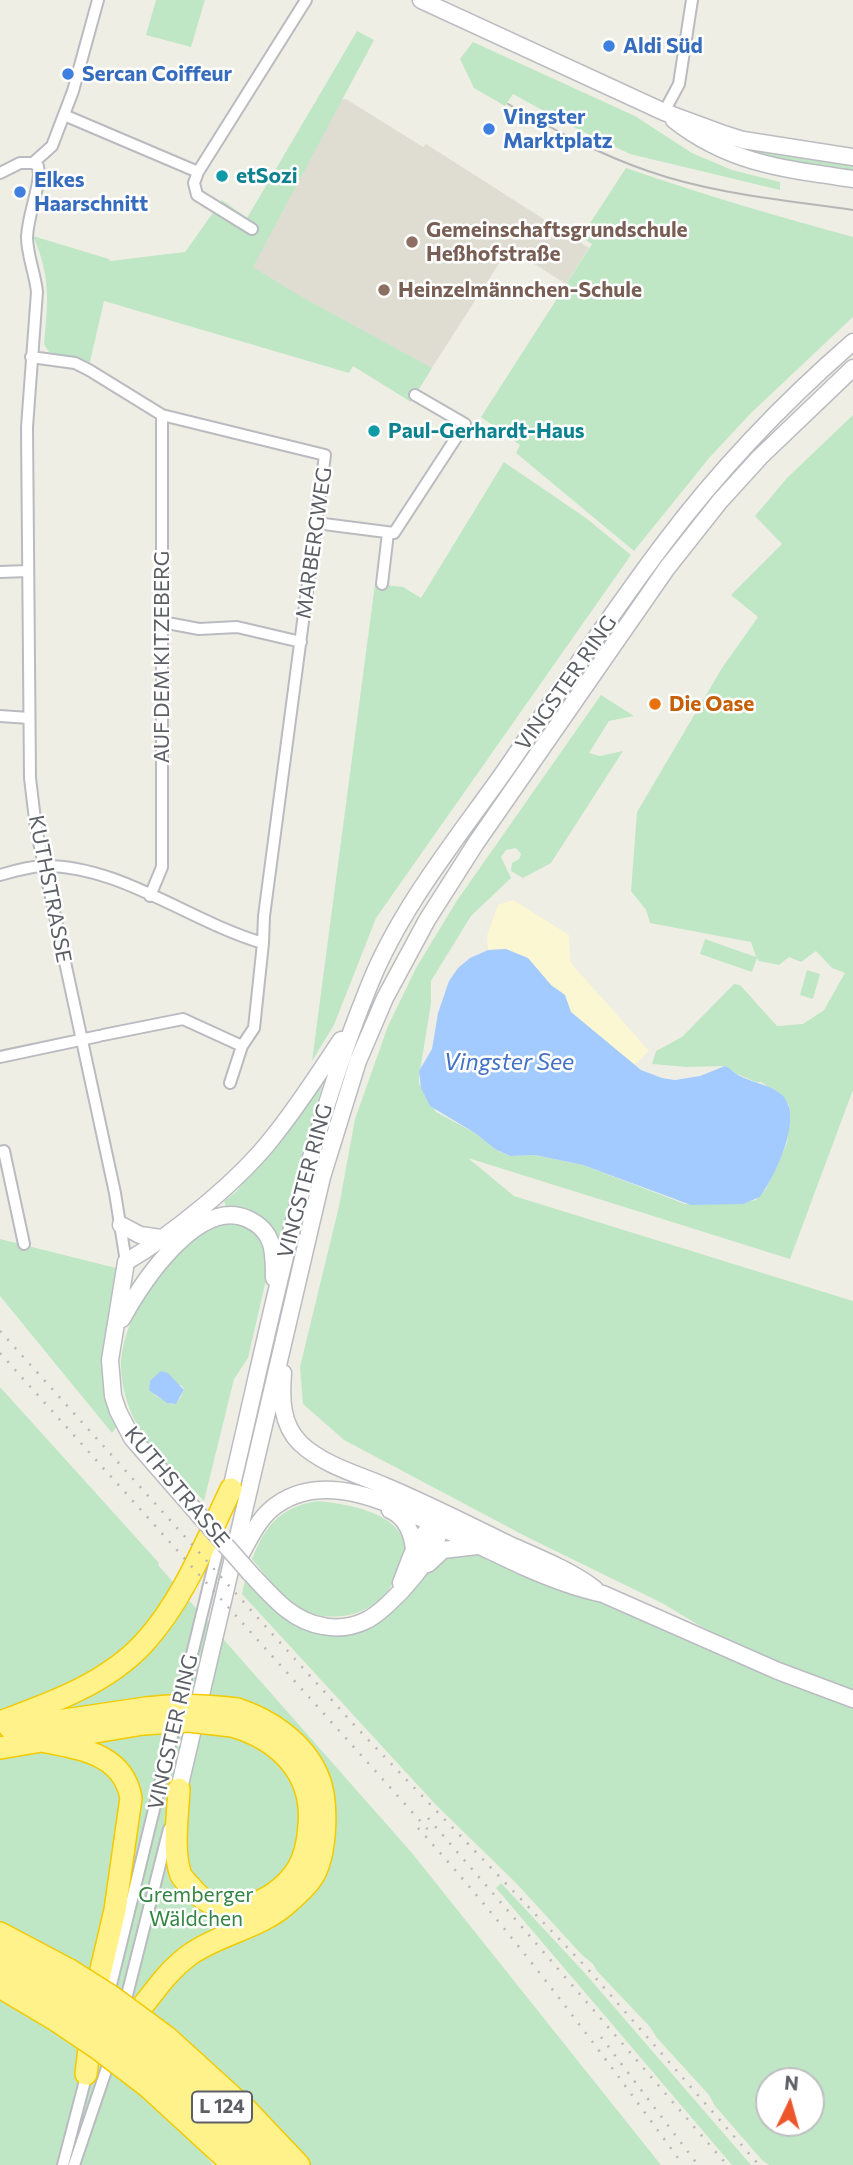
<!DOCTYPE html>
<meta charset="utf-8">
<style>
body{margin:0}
#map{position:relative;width:853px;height:2165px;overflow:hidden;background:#efeee4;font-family:Commissioner,sans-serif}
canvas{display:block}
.north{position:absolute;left:755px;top:2067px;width:70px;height:70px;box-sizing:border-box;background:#fff;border:2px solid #bebfc1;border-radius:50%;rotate:5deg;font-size:19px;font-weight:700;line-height:28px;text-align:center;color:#5c5f65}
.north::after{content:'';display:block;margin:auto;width:24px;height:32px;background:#ed562c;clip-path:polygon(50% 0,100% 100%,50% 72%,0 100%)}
</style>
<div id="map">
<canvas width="853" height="2165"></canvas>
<div class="north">N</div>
</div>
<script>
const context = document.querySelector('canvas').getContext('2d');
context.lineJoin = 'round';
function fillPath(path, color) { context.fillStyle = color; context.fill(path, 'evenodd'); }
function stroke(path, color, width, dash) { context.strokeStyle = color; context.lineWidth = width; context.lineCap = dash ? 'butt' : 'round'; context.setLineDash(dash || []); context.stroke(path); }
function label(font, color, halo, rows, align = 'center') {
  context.font = font + ' Commissioner,sans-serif'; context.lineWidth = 5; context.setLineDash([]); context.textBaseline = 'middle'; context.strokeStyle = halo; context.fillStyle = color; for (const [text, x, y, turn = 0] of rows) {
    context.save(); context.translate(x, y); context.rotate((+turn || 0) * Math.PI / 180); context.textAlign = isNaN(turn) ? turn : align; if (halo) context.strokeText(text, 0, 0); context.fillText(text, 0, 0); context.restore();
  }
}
fillPath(new Path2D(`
 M346 99 423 147 426 144 589 248 566 284 509 248 415 394 224 255 338 100Z`), '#dfddd2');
fillPath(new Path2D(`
 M156 0H205L191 47 146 35Z
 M357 31 374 40 253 267 300 296 432 368 411 402 353 366 349 373 104 301 90 362 49 352 44 344C48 301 51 277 33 236L109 259 110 261 185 252 222 200 247 218Z
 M473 42 635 116 692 153 732 170 780 182V190L630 154 569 125 513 94 505 106 474 88 460 59Z
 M722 143 853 163V170L816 169 789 164Z
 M626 168C701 194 776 216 853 237V317L751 413 710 457 634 551 516 453 520 445 481 417 592 244 581 237Z
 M853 415V1090L790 1259 468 1158 514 1196 853 1301V1690L782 1664 707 1630 662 1603 527 1537 344 1440 303 1404 300 1367 339 1206 355 1119 388 1026 416 968 456 902 601 695 634 716 609 721 589 753 600 756 623 751 551 863 523 878 511 871 512 863 519 859 521 854 516 848 506 850 501 857 511 878 471 916 431 981V1003L419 1077V1083L436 1112 475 1133 495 1149 509 1156 535 1155 583 1165 685 1204H734L756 1200 766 1189 787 1143 790 1120 789 1105 785 1099 761 1082H756L737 1074 725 1066 686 1067 652 1064 656 1051 682 1037 734 984 740 985 777 1026 803 1024 824 1010 845 973 832 968 816 951 801 962 789 957 779 965 759 961 757 958 752 972 700 954 705 939 756 957 751 942 650 923 646 910 631 891 637 812 722 668 758 617 731 595 782 544 755 516 787 478Z
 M504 462 586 518 631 555 376 918 334 1025 312 1061 375 584 403 587 421 598Z
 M807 970 820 974 813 999 800 995Z
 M326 1073 302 1154 281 1242H276L227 1209 224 1201 236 1192 296 1118Z
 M241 1220 263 1238 269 1267 248 1358 234 1379 204 1501C181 1476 149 1450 134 1419 127 1404 121 1384 121 1367 121 1318 169 1243 215 1224 222 1221 233 1221 241 1220ZM181 1385 184 1389C182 1397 179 1402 172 1404L154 1395Z
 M0 1239 116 1268 117 1292 106 1392 117 1426 112 1433 0 1296Z
 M0 1387 159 1563 158 1565 412 1853 661 2165H310L298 2148 248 2096 191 2137 213 2165H0Z
 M317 1501C343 1503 397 1512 404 1542 407 1552 402 1564 397 1573 394 1579 392 1586 388 1591 368 1616 334 1623 305 1611 284 1602 267 1576 252 1559 266 1525 279 1508 317 1501Z
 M481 1552 534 1578 617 1608 853 1705V2165H769L762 2160 715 2106 709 2095 657 2038 650 2027 597 1971 593 1964 582 1955 516 1883 436 1805 242 1594 245 1580C256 1592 279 1617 294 1622 300 1624 381 1618 386 1615 411 1602 421 1575 440 1556ZM769 2081H811V2123H769Z
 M501 1883 583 1971 751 2165H732L496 1888Z`), '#c0e7c5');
fillPath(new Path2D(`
 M513 900 569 935 570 962 649 1051 634 1065 571 1012 562 992 551 985 528 958 506 949 488 950 487 936 498 905Z`), '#fbf7d3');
fillPath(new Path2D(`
 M506 949 528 958 551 985 565 995 571 1012 641 1070 662 1078 675 1080 700 1076 725 1066C730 1068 733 1072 738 1075 753 1083 769 1084 782 1095 805 1116 774 1178 760 1197L743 1204 691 1205 583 1165 535 1155 510 1156 495 1149 475 1133 430 1106 421 1088 419 1071 432 1049 438 1013 449 981 458 968 470 958 488 950Z
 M161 1371 168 1373 184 1390 176 1404 167 1403 149 1390 150 1381Z`), '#a4cbff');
const street = new Path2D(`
 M664 112 679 84 692 0
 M64 115 198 172
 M33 163 38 166 39 175C37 196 28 216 27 237 27 255 35 273 37 292L27 427 30 778 36 828 115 1193 126 1262
 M33 163 52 146 73 91 98 0
 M0 173 20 163H33
 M252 229 197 195 194 183 198 172 306 0
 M316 523 394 533 465 424 415 395
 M0 572 28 571
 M382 584 388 533
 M162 622 199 629 237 627 301 642
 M0 716 29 718
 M0 875C14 871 27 867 42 866 119 864 190 922 263 943L264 916 325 455 162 415 89 370 75 363 31 357
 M150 896 162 867V415
 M103 1035 183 1019 242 1046
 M0 1057 99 1036
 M230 1083 242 1046 254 1028 263 943
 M0 1152 4 1151 24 1244
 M108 1997 221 1536
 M124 2007 169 1829
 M63 2165 87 2073
 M74 2165 111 2056`);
const secondary = new Path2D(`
 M421 0 664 112 721 133 743 140 853 157
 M674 120C730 164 785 169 853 179
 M121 1225 140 1235 161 1238
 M126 1262C173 1234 239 1181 273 1137 298 1106 319 1073 341 1040
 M126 1262 110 1360 113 1396 118 1411 132 1438 199 1515
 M122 1319C141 1284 198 1196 248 1219 274 1231 274 1251 274 1278
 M283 1373C281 1398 281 1424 300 1443 323 1465 357 1474 385 1486 428 1504 469 1525 510 1545 539 1558 570 1570 595 1589
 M231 1489C271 1320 303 1148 369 986 400 908 456 840 504 772 557 695 609 616 665 542 720 469 784 402 853 342
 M390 1510C406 1517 413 1534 414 1551
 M238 1559C250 1539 258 1517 278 1504 328 1470 393 1505 440 1527 467 1540 495 1553 522 1566 549 1578 575 1588 603 1594L778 1671 853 1699
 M428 1564 443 1550 477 1546
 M250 1573C271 1595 291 1621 323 1626 337 1629 352 1627 365 1621 388 1611 449 1545 438 1520
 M401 1583C410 1561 417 1530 441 1522
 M179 1789 322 1177 358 1061 385 998 427 920 476 843 667 568 720 501 760 457 853 368`);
const highway = new Path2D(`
 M0 1722C51 1703 106 1684 144 1643 184 1599 206 1541 231 1489
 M10 1728 146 1708
 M42 1741C80 1749 123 1753 131 1798L115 1910 96 1991 86 2074
 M0 1748 143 1724
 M179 1789C178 1813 172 1853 181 1875 183 1879 188 1884 191 1887 221 1926 276 1904 298 1868 305 1856 308 1840 309 1826 314 1774 280 1740 232 1726
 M0 1933 68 1969
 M0 1952 64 1987
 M0 1971 61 2004
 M0 1987 57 2021
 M124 2027C148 2004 160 1977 188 1956 219 1933 261 1929 290 1901 297 1895 307 1886 312 1878 327 1855 329 1799 317 1774 302 1741 270 1720 237 1709
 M168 2038 246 2109 299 2165
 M162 2054 237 2120 278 2165
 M155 2071 185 2096 254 2165
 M148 2087 233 2165`);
stroke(street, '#b9bbc0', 14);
stroke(secondary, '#babcc2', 19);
stroke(highway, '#f3c900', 24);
stroke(street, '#fff', 10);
stroke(secondary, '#fff', 16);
stroke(highway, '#fff28b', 21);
stroke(new Path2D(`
 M508 104C553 129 598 154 648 171 713 194 785 200 853 210`), '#b5b6b6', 2);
stroke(new Path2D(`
 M0 1331 356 1727 586 1967 759 2165
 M0 1353 431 1833
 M428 1818 727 2165
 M418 1828C514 1934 599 2049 683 2165
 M601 2037 698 2165`), '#b5b6b6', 2.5, [2, 9]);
const secondaryBridge = new Path2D(`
 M199 1515 250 1573`);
const highwayBridge = new Path2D(`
 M146 1708C176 1704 206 1705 237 1709
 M143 1724 188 1721 232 1726
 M68 1969 111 1996 168 2038
 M64 1987 107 2014 162 2054
 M61 2004 103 2031 155 2071
 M57 2021 97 2048 148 2087`);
stroke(secondaryBridge, '#babcc2', 19, []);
stroke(highwayBridge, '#f3c900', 24, []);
stroke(secondaryBridge, '#fff', 16);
stroke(highwayBridge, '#fff28b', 21);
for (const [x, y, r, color] of [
 [609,46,7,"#3f7fe0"],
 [68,74,7,"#3f7fe0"],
 [489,129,7,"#3f7fe0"],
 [222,176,7,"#0f9aa8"],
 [20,192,7,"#3f7fe0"],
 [412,242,7,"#8d6e63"],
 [384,290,7,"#8d6e63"],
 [374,431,7,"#0f9aa8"],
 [655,704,7,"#e8710a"]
]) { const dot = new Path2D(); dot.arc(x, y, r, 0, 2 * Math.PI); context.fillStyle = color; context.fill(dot); stroke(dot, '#fff', 2.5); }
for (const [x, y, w] of [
 [222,2107,60]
]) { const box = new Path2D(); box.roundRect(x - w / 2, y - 15.5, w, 31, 5); context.fillStyle = '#fff'; context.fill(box); stroke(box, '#5c5f65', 2); }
label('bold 19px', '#5c5f65', null, [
 ["L 124",222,2107]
]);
label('bold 21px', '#366cbe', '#fff', [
 ["Aldi Süd",623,46],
 ["Sercan Coiffeur",82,74],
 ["Vingster",503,117],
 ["Marktplatz",503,141],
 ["Elkes",34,180],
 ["Haarschnitt",34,204]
], 'left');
label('bold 21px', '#0d838f', '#fff', [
 ["etSozi",236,176],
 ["Paul-Gerhardt-Haus",388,431]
], 'left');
label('bold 21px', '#785e54', '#fff', [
 ["Gemeinschaftsgrundschule",426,230],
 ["Heßhofstraße",426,254],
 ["Heinzelmännchen-Schule",398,290]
], 'left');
label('21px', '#5c5f65', '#fff', [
 ["MARBERGWEG",314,543,-82],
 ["AUF DEM KITZEBERG",162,657,-90],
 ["VINGSTER RING",566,683,-55],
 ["KUTHSTRASSE",50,889,79],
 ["VINGSTER RING",305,1181,-75],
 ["KUTHSTRASSE",177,1487,50],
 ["VINGSTER RING",173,1732,-77]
]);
label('bold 21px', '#c56008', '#fff', [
 ["Die Oase",669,704]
], 'left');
label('21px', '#338542', '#fff', [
 ["Gremberger",196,1895],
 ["Wäldchen",196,1919]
]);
label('italic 23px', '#4371c6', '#fff', [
 ["Vingster See",509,1062]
]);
</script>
